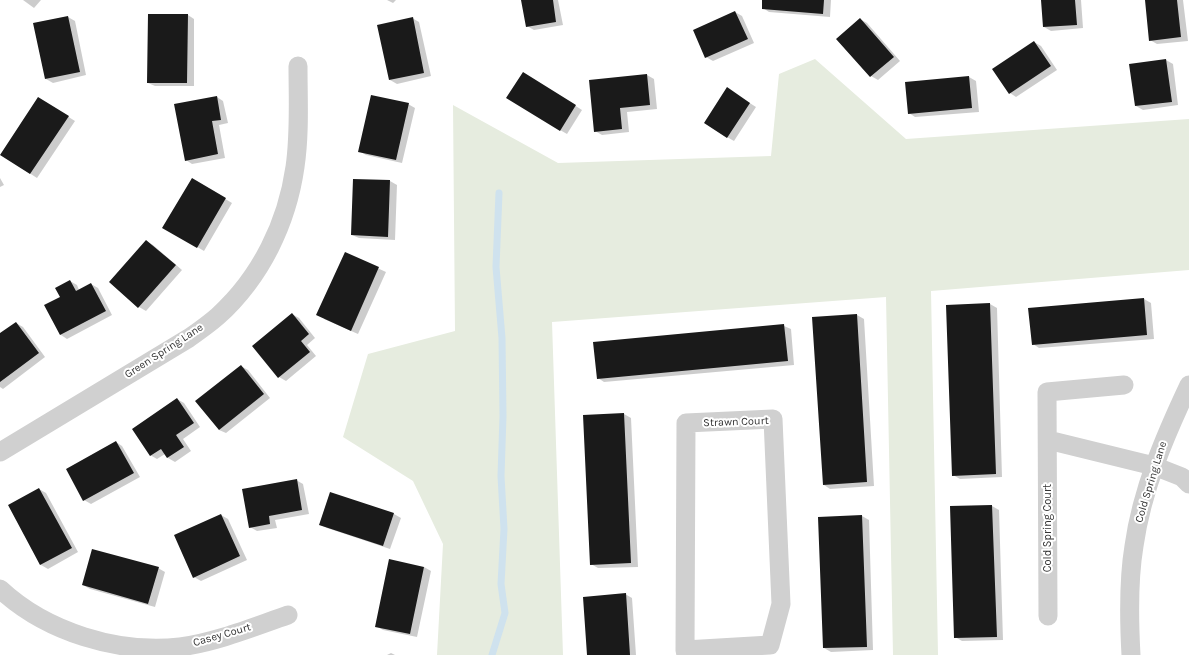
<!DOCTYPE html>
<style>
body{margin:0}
canvas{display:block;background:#fff}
</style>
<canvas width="1189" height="655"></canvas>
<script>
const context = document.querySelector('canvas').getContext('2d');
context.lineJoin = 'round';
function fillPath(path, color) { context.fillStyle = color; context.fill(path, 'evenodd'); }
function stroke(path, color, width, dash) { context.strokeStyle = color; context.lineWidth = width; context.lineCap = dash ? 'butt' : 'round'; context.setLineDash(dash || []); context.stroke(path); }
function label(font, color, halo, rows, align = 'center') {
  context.font = font + ' Karla,sans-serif'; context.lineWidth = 4; context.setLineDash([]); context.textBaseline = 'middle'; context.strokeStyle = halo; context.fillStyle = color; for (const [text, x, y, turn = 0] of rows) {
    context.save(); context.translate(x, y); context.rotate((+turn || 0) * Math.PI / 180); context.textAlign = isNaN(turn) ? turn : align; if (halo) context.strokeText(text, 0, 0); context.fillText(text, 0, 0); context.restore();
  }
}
fillPath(new Path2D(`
 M815 59 906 139 1189 119V270L931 291 938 655H893L886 297 552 322 563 655H437L443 544 413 481 343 437 368 354 455 331 453 105 558 163 771 156 779 74Z`), '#e6ecdf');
fillPath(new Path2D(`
 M23 0H41L34 8Z
 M387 0H396L393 3Z
 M522 0H558L563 25 534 30 527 26Z
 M763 0H831L830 17 769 12 763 8Z
 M1042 0H1081L1083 28 1051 31 1044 27Z
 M1146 0H1183L1188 41 1157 44 1150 40Z
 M735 12 742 16 754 43 713 61 706 57Z
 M188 15 194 19V86H155L148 83Z
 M68 17 75 21 86 75 53 83 46 79Z
 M412 18 419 22 431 76 397 84 390 80Z
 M860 19 867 23 900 61 878 80 871 76 838 39Z
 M1034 42 1041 46 1057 70 1016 97 1010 93Z
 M1166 60 1173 64 1178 105 1143 110 1136 106Z
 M647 75 654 79 657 109 627 112 629 132 602 135 595 131Z
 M530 77 582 110 567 134 560 130Z
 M969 77 976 81 979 112 915 117 909 113 906 83Z
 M734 93 756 107 734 141 727 137Z
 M217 97 223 101 228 123 219 125 225 158 192 164 186 160Z
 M45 102 75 121 37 178 1 155Z
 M408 104 415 108 402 163 366 155 359 151Z
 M0 178 4 185 0 187Z
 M192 179 232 203 204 251 164 227Z
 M390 181 397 185 395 240 359 238 352 235Z
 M146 241 153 245 182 270 146 311 139 307 110 282Z
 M345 253 386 272 358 334 324 319Z
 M70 281 77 285 79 290 91 284 98 288 112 315 67 339 61 335V297Z
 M1144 299 1151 303 1154 339 1039 348 1033 344Z
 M990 304 997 308 1002 477 960 479 953 475Z
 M292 314 299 318 315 338 307 345 316 356 286 381 279 377Z
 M857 315 864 319 874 486 830 489 824 485Z
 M16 323 23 327 45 357 3 389 0 387V335Z
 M784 326 791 329 794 365 604 382 598 378Z
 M241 366 248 370 270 398 226 433 219 430Z
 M177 399 184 403 200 427 183 439 191 451 175 462 168 458 165 454 157 459 150 455Z
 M624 414 631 418 638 567 598 568 591 564 584 416Z
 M116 442 122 446 140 477 91 504 84 500Z
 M296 480 303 484 309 514 275 520 277 528 257 531 250 527Z
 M39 489 46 493 78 552 48 569 41 565 9 506Z
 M331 493 394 514 401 518 390 549 327 528 321 525Z
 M992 506 999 510 1003 640 962 641 955 637Z
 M221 515 228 519 247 560 201 581 194 577Z
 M862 516 869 520 873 650 831 652 824 648Z
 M424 567 431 571 417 637 383 630 376 626Z
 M158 568 165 572 155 607 90 589 83 585Z
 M625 594 632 598 636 655H588Z
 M391 653 395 655H387Z`), '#0003');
stroke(new Path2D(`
 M492 655 505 613 501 584 504 529 501 476 503 416 502 338 496 267 499 193`), '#cfe2ee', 7);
fillPath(new Path2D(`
 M521 0H553L556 22 526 27Z
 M762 0H824L823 14 762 9Z
 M1041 0H1075L1077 25 1043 27Z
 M1145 0H1177L1181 37 1149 41Z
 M735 11 748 39 705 58 693 30Z
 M148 14H188L187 83H147Z
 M68 16 80 72 45 79 33 23Z
 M413 17 424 73 389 80 377 25Z
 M860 18 894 57 870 77 836 39Z
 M1034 41 1051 66 1009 94 992 69Z
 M1166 59 1172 102 1135 106 1129 64Z
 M523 72 576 105 560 131 506 98Z
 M647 74 650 105 620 108 622 129 594 132 589 80Z
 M969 76 972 108 908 114 905 82Z
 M727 87 750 103 727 138 704 123Z
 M371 95 409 103 396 160 358 152Z
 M217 96 221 120 212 121 218 154 185 161 174 104Z
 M38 97 69 116 30 174 0 155Z
 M192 178 226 198 197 248 162 228Z
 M353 179 390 180 388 237 351 235Z
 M146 240 176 265 138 308 109 282Z
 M345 252 379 267 351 331 316 315Z
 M70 280 76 291 91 283 106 311 60 335 44 305 60 297 55 288Z
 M1144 298 1147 335 1032 345 1028 308Z
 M990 303 996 474 952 476 946 305Z
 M292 313 309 334 301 341 310 352 278 378 252 346Z
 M857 314 867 482 823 485 812 317Z
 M16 322 39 353 0 382V333Z
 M784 324 788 361 597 379 593 342Z
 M241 365 264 394 219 430 195 401Z
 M177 398 194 423 176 435 184 447 167 458 161 449 150 456 132 429Z
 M624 413 631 563 590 565 583 415Z
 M116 441 134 473 83 501 66 469Z
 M297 479 302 510 269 516 270 524 249 528 242 489Z
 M39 488 72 548 40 565 8 505Z
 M330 492 394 513 383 546 319 525Z
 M992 505 997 637 954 638 950 506Z
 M221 514 240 556 193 578 174 535Z
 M862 515 867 647 823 648 818 517Z
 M92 549 159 567 148 604 82 585Z
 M389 559 424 567 410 634 375 627Z
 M626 593 630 655H587L583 597Z`), '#1a1a1a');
stroke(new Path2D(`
 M1048 440 1154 466 1182 477 1189 484
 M0 452 189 338C199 331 209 324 218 316 261 277 287 223 295 167 300 133 298 99 298 66
 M0 589C46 632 118 654 180 647 217 642 253 627 288 615
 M1048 616 1047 392 1124 385
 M685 650 770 645 781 604 773 419 686 423 685 650 686 655
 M1131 655C1129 619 1128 582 1134 546 1142 489 1165 436 1189 385`), '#d0d0d0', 19);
label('11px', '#333', '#fff', [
 ["Green Spring Lane",164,351,-33],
 ["Strawn Court",736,422,-2],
 ["Cold Spring Lane",1151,482,-73],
 ["Cold Spring Court",1048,528,-90],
 ["Casey Court",222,635,-16]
]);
</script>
